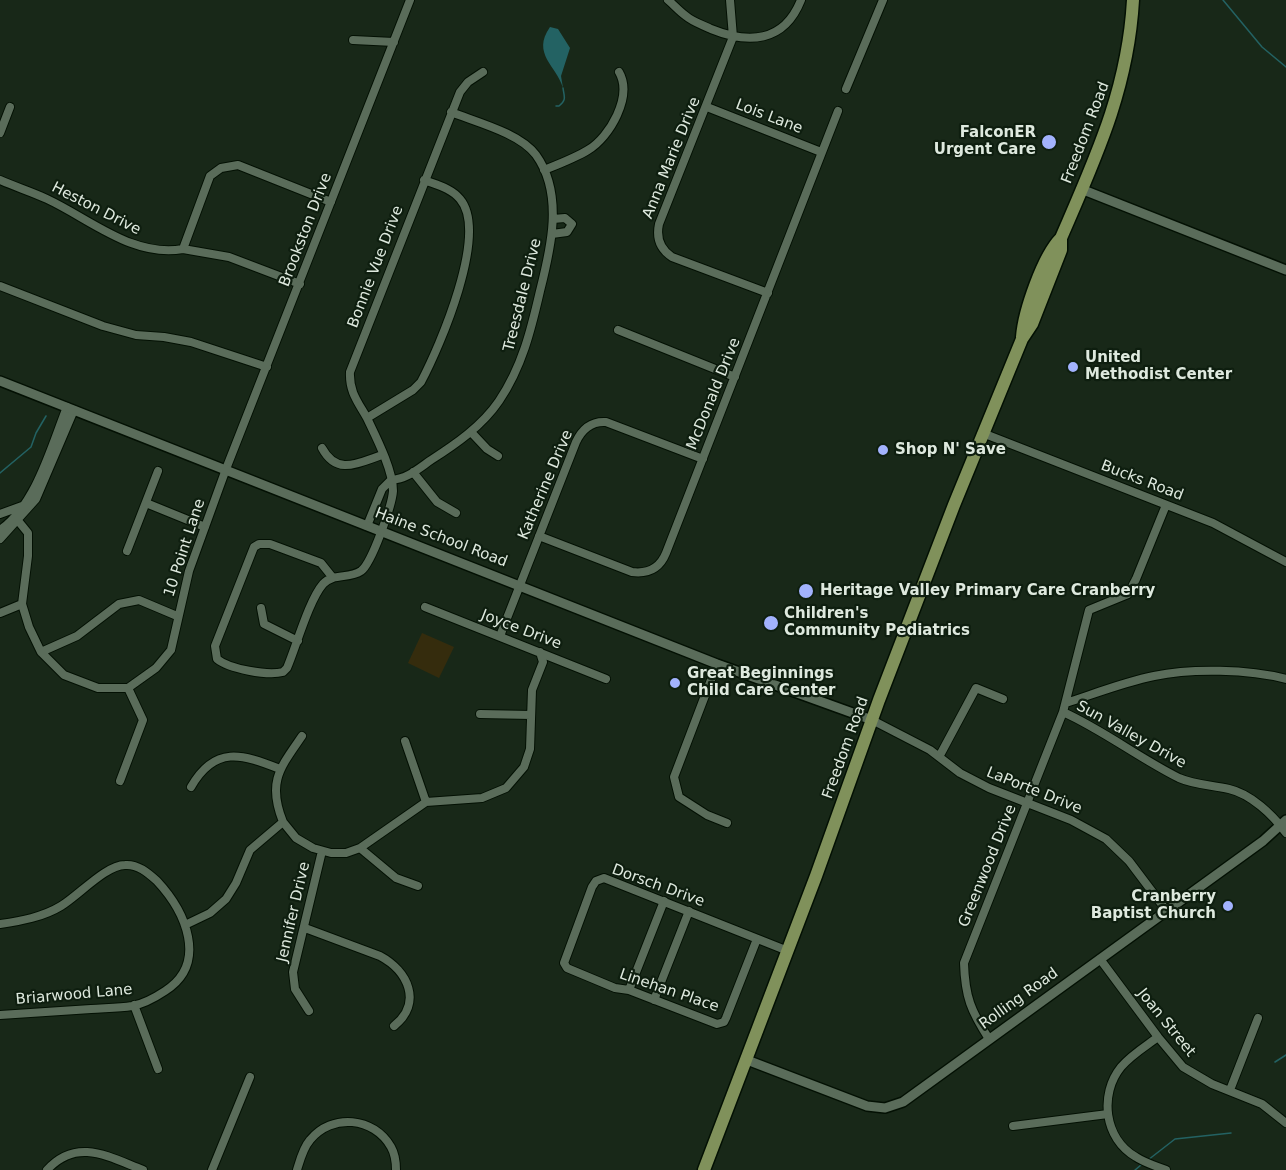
<!DOCTYPE html>
<style>
body{margin:0}
canvas{display:block;background:#182818}
</style>
<canvas width="1286" height="1170"></canvas>
<script>
const context = document.querySelector('canvas').getContext('2d');
context.lineJoin = 'round';
function fillPath(path, color) { context.fillStyle = color; context.fill(path, 'evenodd'); }
function stroke(path, color, width, dash) { context.strokeStyle = color; context.lineWidth = width; context.lineCap = dash ? 'butt' : 'round'; context.setLineDash(dash || []); context.stroke(path); }
function label(font, color, halo, rows, align = 'center') {
  context.font = font + ' "DejaVu Sans",sans-serif'; context.lineWidth = 4.5; context.setLineDash([]); context.textBaseline = 'middle'; context.strokeStyle = halo; context.fillStyle = color; for (const [text, x, y, turn = 0] of rows) {
    context.save(); context.translate(x, y); context.rotate((+turn || 0) * Math.PI / 180); context.textAlign = isNaN(turn) ? turn : align; if (halo) context.strokeText(text, 0, 0); context.fillText(text, 0, 0); context.restore();
  }
}
fillPath(new Path2D(`
 M422 633 454 647 439 678 408 663Z`), '#352c0d');
fillPath(new Path2D(`
 M550 27 558 29 570 48 561 76 563 88C557 66 531 54 550 27Z`), '#236263');
stroke(new Path2D(`
 M1223 0 1262 47 1286 67
 M556 106H559C567 100 564 96 563 88
 M0 473 31 447 36 433 46 416
 M1275 1062 1286 1055
 M1148 1160 1175 1139 1231 1133
 M1135 1170 1141 1165`), '#236263', 1.5);
const minor = new Path2D(`
 M668 0C674 5 679 11 686 16 693 22 703 25 711 29 748 44 784 43 801 0
 M730 0 733 37 659 224C656 238 660 249 672 257L768 293
 M353 40 394 42
 M846 89 883 0
 M707 107 821 152
 M0 133 10 107
 M544 170C559 164 575 158 588 150 610 137 633 96 619 72
 M0 180C16 187 32 192 47 199 90 219 133 258 183 249
 M552 234 567 232 572 224 565 218 553 219
 M300 284 229 257 183 249 210 176 221 168 238 165 331 202
 M0 286 103 326 136 335 164 337 191 342 267 367
 M618 330 735 377
 M367 418 413 390 421 382C440 346 489 233 460 199 451 188 437 185 424 180
 M471 432 487 449 498 456
 M985 434 1213 523 1286 562
 M322 448C337 476 358 463 382 455
 M413 472 437 502 456 513
 M391 480C407 479 418 469 431 460 456 444 482 426 499 401 522 367 531 330 540 291 551 248 564 194 536 155 520 133 476 122 451 112
 M146 503 205 527
 M0 514 22 506
 M15 517 28 533V556L22 604 29 627 41 652 64 675 98 688H128
 M367 526 382 489 391 480
 M0 530C36 505 51 447 67 407
 M539 536 632 572C648 574 660 568 666 553L838 111
 M0 539 36 499 74 410
 M127 551 158 471
 M333 578 321 563 270 544H259L254 547 215 646 217 659C229 669 268 676 283 672L287 668C296 647 309 600 323 584 333 573 349 579 361 571 372 563 392 505 393 491 393 470 376 437 367 418 358 402 349 392 350 372L460 92 468 82 483 72
 M425 607 606 679
 M261 608 264 624 298 641
 M0 613 22 604
 M500 636 576 442C582 429 591 421 606 422L703 459
 M41 652 77 636 119 604 139 600 177 616
 M717 664 674 777 679 797 707 815 727 823
 M128 688 156 668 171 650 189 571 226 469 410 0
 M1066 703C1094 694 1124 682 1154 676 1191 668 1249 669 1286 679
 M1063 712C1103 730 1139 758 1179 778 1195 785 1212 785 1229 789 1251 794 1273 815 1286 833
 M480 714 531 715
 M872 720 930 750 960 773 989 788 1071 820 1106 839 1129 861 1166 910
 M405 741 426 802
 M939 757 976 688 1003 699
 M120 781 143 720 128 688
 M191 787C215 745 242 754 280 769
 M283 822C267 782 280 768 302 736
 M360 848 396 878 418 886
 M0 924C21 921 43 917 61 906 79 895 106 865 125 865 138 864 148 873 157 881 185 911 209 963 165 991 156 997 143 1004 132 1006 119 1008 105 1008 91 1009 61 1011 30 1013 0 1015
 M185 925 210 913 226 899 236 883 250 850 283 822 296 838 313 848 331 853H346L360 848 426 802 482 798 506 788 524 767 530 749 532 690 543 662 540 652
 M305 928 380 956C408 971 423 1003 394 1026
 M757 939 726 1018 724 1022 717 1024 629 990 615 988 567 968 564 963 592 887 596 881 604 878 788 951
 M1100 959 1158 1037 1183 1067 1212 1084 1262 1104 1286 1123
 M629 990 664 901
 M654 1000 689 911
 M134 1005 158 1069
 M309 1011 295 989 293 972 322 851
 M1158 1037C1146 1046 1131 1055 1121 1067 1099 1094 1104 1139 1136 1157 1145 1163 1156 1166 1166 1170
 M989 1039C971 1011 965 997 964 963L1063 712 1089 610 1128 594 1136 579 1166 505
 M1230 1090 1258 1018
 M1013 1126 1108 1114
 M47 1170C77 1137 109 1157 143 1170
 M212 1170 250 1077
 M297 1170C300 1160 303 1148 310 1140 332 1113 374 1117 391 1147 395 1154 396 1163 396 1170`);
const tertiary = new Path2D(`
 M1081 189 1286 270
 M0 381 717 664 872 720
 M747 1060 867 1106 885 1108 903 1102 1263 841 1286 820`);
const primary = new Path2D(`
 M1022 337C1024 311 1043 256 1061 238 1096 157 1128 89 1133 0
 M704 1170 816 876 879 700 954 505 1022 339 1032 324 1061 250V238`);
stroke(minor, '#031003', 10);
stroke(tertiary, '#031003', 12);
stroke(primary, '#031003', 15);
stroke(minor, '#5a6c5a', 8);
stroke(tertiary, '#5a6c5a', 9);
stroke(primary, '#80915b', 12);
for (const [x, y, r, color] of [
 [1049,142,8,"#a2b2fd"],
 [1073,367,6,"#a2b2fd"],
 [883,450,6,"#a2b2fd"],
 [806,591,8,"#a2b2fd"],
 [771,623,8,"#a2b2fd"],
 [675,683,6,"#a2b2fd"],
 [1228,906,6,"#a2b2fd"]
]) { const dot = new Path2D(); dot.arc(x, y, r, 0, 2 * Math.PI); context.fillStyle = color; context.fill(dot); stroke(dot, '#0e1e0f', 2); }
label('15px', '#dee9de', '#0e1e0f', [
 ["Lois Lane",769,117,21],
 ["Freedom Road",1086,133,-69],
 ["Anna Marie Drive",672,158,-68],
 ["Heston Drive",96,209,27],
 ["Brookston Drive",306,230,-69],
 ["Bonnie Vue Drive",376,267,-69],
 ["Treesdale Drive",523,295,-76],
 ["McDonald Drive",714,394,-68],
 ["Bucks Road",1142,481,21],
 ["Katherine Drive",546,485,-67],
 ["Haine School Road",441,538,21],
 ["10 Point Lane",185,548,-72],
 ["Joyce Drive",521,630,21],
 ["Sun Valley Drive",1131,735,29],
 ["Freedom Road",846,748,-70],
 ["LaPorte Drive",1034,791,22],
 ["Greenwood Drive",988,866,-68],
 ["Dorsch Drive",658,886,20],
 ["Jennifer Drive",294,912,-77],
 ["Linehan Place",669,991,19],
 ["Briarwood Lane",74,995,-5],
 ["Rolling Road",1019,999,-36],
 ["Joan Street",1166,1023,51]
]);
label('bold 15px', '#dee9de', '#0e1e0f', [
 ["FalconER",1036,133,"right"],
 ["Urgent Care",1036,150,"right"],
 ["United",1085,358],
 ["Methodist Center",1085,375],
 ["Shop N' Save",895,450],
 ["Heritage Valley Primary Care Cranberry",820,591],
 ["Children's",784,614],
 ["Community Pediatrics",784,631],
 ["Great Beginnings",687,674],
 ["Child Care Center",687,691],
 ["Cranberry",1216,897,"right"],
 ["Baptist Church",1216,914,"right"]
], 'left');
</script>
